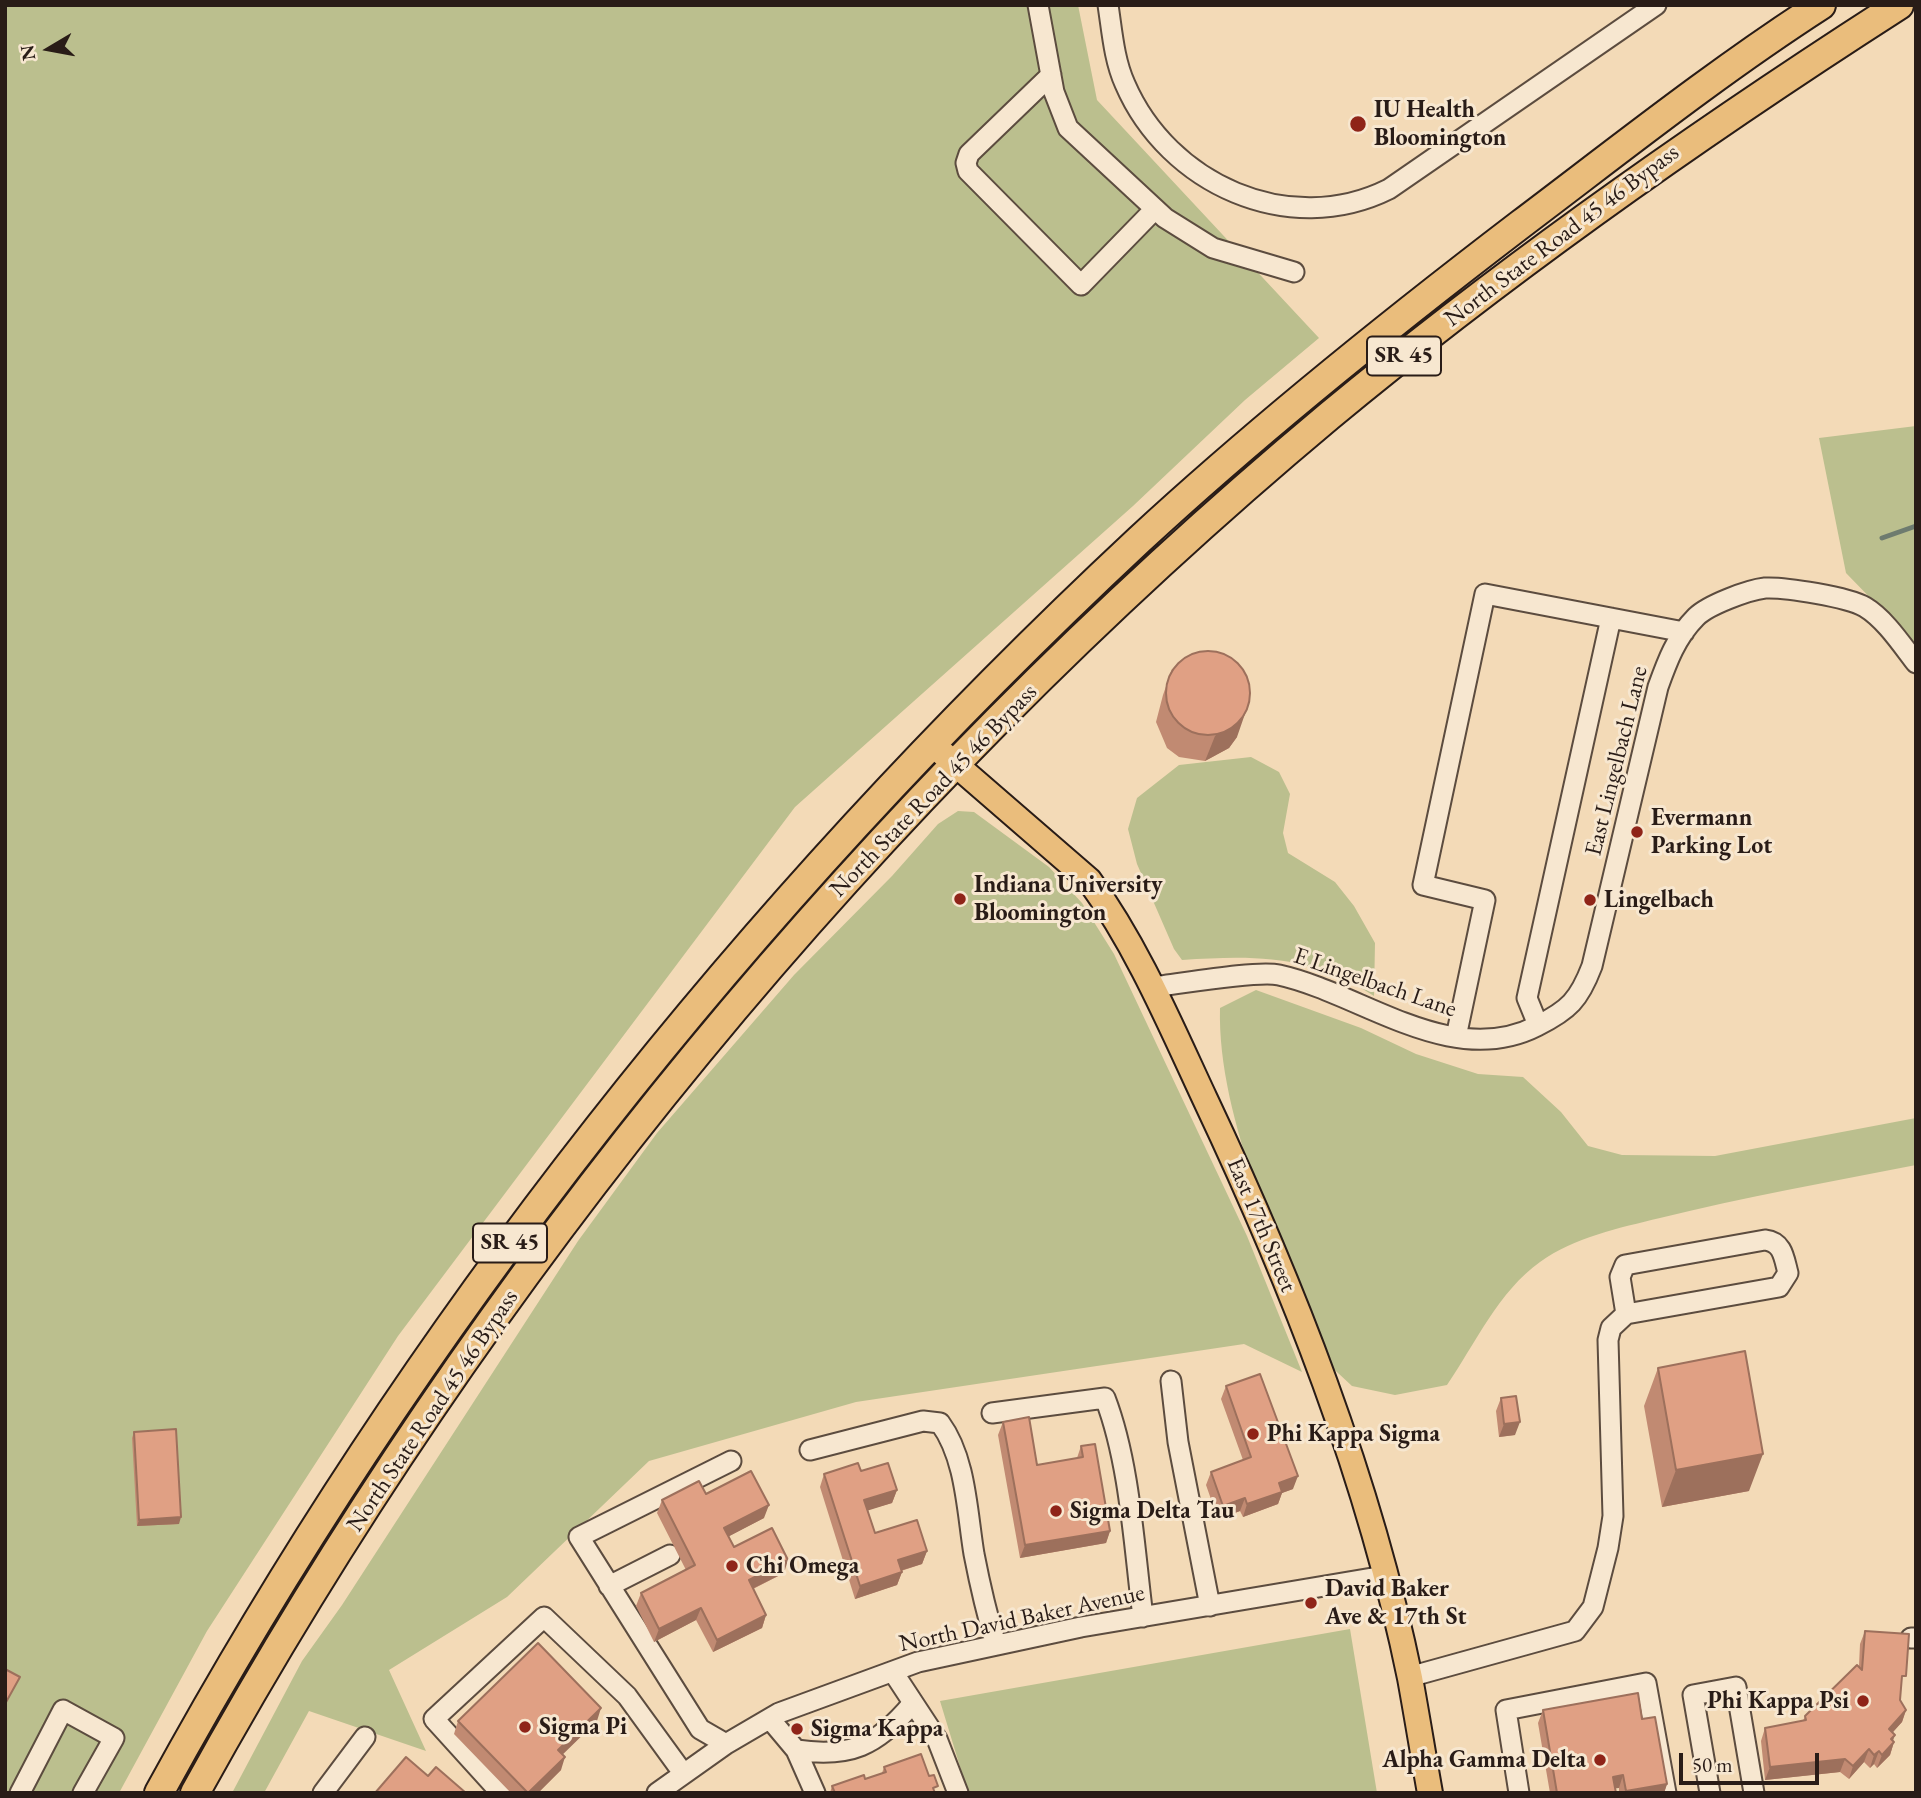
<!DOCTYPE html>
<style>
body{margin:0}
#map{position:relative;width:1921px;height:1798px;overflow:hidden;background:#f3dab7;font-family:"EB Garamond",serif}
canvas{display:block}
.frame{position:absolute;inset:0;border:7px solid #291c17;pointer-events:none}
.north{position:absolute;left:14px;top:14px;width:70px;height:70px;-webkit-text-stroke:5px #f7e7d0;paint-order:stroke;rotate:260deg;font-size:19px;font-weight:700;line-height:28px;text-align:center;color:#291c17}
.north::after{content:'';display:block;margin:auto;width:24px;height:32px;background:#291c17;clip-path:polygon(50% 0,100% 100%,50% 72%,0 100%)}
.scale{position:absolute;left:1679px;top:1753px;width:140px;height:32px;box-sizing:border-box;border:4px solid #291c17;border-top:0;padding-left:9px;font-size:21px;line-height:24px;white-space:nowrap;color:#291c17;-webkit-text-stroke:5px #f7e7d0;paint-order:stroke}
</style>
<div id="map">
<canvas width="1921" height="1798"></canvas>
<div class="frame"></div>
<div class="north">N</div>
<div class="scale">50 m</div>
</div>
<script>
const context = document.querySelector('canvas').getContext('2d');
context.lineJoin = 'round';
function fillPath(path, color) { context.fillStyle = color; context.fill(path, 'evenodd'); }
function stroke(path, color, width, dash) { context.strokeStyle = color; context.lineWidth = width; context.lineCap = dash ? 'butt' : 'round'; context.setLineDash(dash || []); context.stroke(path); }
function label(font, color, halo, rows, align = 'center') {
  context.font = font + ' "EB Garamond",serif'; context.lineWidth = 6; context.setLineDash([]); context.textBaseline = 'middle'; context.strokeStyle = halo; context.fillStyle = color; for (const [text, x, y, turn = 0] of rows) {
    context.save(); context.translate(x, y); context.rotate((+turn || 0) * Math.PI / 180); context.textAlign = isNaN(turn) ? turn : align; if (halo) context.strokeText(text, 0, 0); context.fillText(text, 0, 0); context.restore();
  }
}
fillPath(new Path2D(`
 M5 5H1078L1097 100 1319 338 1245 400 1133 506 795 807 398 1336 207 1631 119 1793H5Z
 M1916 426V645L1846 573 1819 438Z
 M1251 757 1279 772 1290 794 1283 833 1288 853 1335 882 1354 906 1375 943 1374 996C1311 955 1256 955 1182 960L1174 949 1137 864 1128 829 1137 798 1179 765Z
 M958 811 974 812 1049 867 1082 903 1114 954 1247 1236 1302 1372 1244 1344 856 1402 649 1461 507 1597 389 1670 426 1751 309 1711 264 1793H232L302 1661 342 1605 578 1241 657 1133 794 975 892 876 938 824Z
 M1256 990 1361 1028 1416 1054 1478 1074 1523 1077 1561 1112 1588 1146 1622 1155 1715 1156 1916 1118V1165C1830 1182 1744 1197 1660 1218 1619 1228 1575 1237 1540 1262 1499 1291 1475 1344 1447 1385L1395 1395 1352 1386 1324 1360C1284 1256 1217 1120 1220 1008Z
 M1350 1629 1377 1793H968L940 1701Z`), '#bbbf8e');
stroke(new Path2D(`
 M1882 538 1916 526`), '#6e7b6f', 5);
const minor = new Path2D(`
 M1038 5 1054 92 1068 128 1165 218 1213 248 1294 272
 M1108 5C1112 31 1114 60 1125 84 1168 184 1289 239 1389 189L1656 5
 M1051 75 969 154 966 163 968 171 1081 285 1155 209
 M1152 987C1180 984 1257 970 1279 975 1361 993 1451 1070 1537 1026 1569 1010 1579 1000 1592 966L1658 687C1667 662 1676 637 1696 617 1708 605 1748 590 1765 588 1785 587 1848 597 1865 607 1885 619 1902 645 1916 663
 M1538 1025 1527 998 1611 618
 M1456 1037 1485 900 1423 885 1485 594 1684 632
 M1171 1381 1178 1442 1210 1606
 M992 1413 1105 1398C1130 1463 1134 1547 1143 1617
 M810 1450 923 1421 940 1423C966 1458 967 1512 974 1554 980 1585 987 1615 996 1645
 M609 1586 670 1555
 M1911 1638H1916
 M893 1672 937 1739 958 1793
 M1409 1677 1575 1631 1593 1607 1608 1548 1613 1516 1608 1340 1611 1328 1626 1314 1779 1287 1788 1273C1784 1258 1783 1242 1765 1240L1625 1265 1620 1277 1626 1314
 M770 1719 796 1750 815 1793
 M726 1744 700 1729 579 1537 731 1461
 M796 1750C850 1758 877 1746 912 1704
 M20 1793 63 1710 114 1738 83 1793
 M323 1793 365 1737
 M501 1793 434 1719 544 1617 627 1696 683 1773
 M657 1793 726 1744 779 1713 918 1662 1081 1627 1384 1576
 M1519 1793 1506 1710 1646 1683 1666 1793
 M1710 1793 1693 1695 1736 1687 1754 1793`);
const major = new Path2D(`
 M932 744 1089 880C1137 946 1170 1024 1205 1099 1292 1283 1369 1478 1410 1678 1417 1716 1423 1754 1430 1793`);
const highway = new Path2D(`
 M159 1793C415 1324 749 904 1139 540 1260 428 1390 324 1521 224 1619 150 1717 72 1821 5
 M195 1793C483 1270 871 799 1329 416 1510 266 1701 132 1899 5`);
stroke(minor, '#5c4c3f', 23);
stroke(major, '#291c17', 28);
stroke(highway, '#291c17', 32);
stroke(minor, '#f7e7d0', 19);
stroke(major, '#eabd7c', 24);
stroke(highway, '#eabd7c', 28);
fillPath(new Path2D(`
 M1172 669 1237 737 1229 748 1205 761 1179 757 1167 748 1156 722 1163 695Z
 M1658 1368 1749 1491 1662 1507 1644 1406Z
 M1226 1386 1293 1489 1282 1493 1278 1504 1243 1517 1240 1511 1218 1519 1206 1485 1211 1472 1243 1460 1221 1399Z
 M1501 1398 1515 1435 1499 1437 1496 1411Z
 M1003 1422 1037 1465 1077 1458 1081 1446 1110 1531 1106 1543 1020 1558 998 1435Z
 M134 1432 179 1524 137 1526 132 1438Z
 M861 1471 897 1490 892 1503 867 1510 875 1533 927 1551 922 1564 901 1571 902 1572 897 1585 855 1599 820 1487 824 1474Z
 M706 1494 764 1518 729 1536 734 1547 784 1573 753 1589 766 1615 762 1628 713 1652 696 1620 654 1642 636 1606 641 1593 686 1570 657 1513 662 1500Z
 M1865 1631 1901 1689 1900 1700 1906 1710 1902 1722 1892 1733 1893 1741 1894 1742 1890 1755 1877 1768 1874 1764 1870 1768 1864 1762 1849 1779 1840 1772 1765 1780 1761 1741 1765 1728 1803 1721 1805 1716 1859 1666 1860 1644Z
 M1543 1710 1642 1719 1667 1784 1664 1793H1619V1788H1616V1793H1550L1538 1723Z
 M458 1721H597L562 1754 561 1770 538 1793H511L454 1734Z
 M884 1767 935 1793H830L832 1786 865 1779 882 1773Z`), '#c18a72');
fillPath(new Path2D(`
 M1246 711 1237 737 1229 748 1205 761 1215 736Z
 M1520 1422 1515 1435 1499 1437 1504 1424Z
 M1763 1454 1749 1491 1662 1507 1676 1470Z
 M1298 1476 1293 1489 1282 1493 1278 1504 1243 1517 1247 1504 1279 1483Z
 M897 1490 892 1503 860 1513 864 1500Z
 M1245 1498 1240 1511 1218 1519 1223 1506Z
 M769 1505 764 1518 720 1541 724 1528Z
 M181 1517 179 1524 137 1526 139 1520Z
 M1110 1531 1106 1543 1020 1558 1025 1545Z
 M927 1551 922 1564 893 1573 898 1560Z
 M788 1560 784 1573 744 1593 749 1580Z
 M902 1572 897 1585 855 1599 860 1586Z
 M701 1608 696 1620 654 1642 659 1629Z
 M766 1615 762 1628 713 1652 717 1640Z
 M601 1708 597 1721 554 1763 558 1750Z
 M1906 1710 1902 1722 1884 1742 1889 1729Z
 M1895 1735 1891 1746 1894 1742 1890 1755 1877 1768 1882 1755 1891 1739Z
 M1869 1749 1864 1762 1849 1779 1853 1766Z
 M1879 1751 1874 1764 1870 1768 1874 1755Z
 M565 1757 561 1770 538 1793H529Z
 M1845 1759 1840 1772 1765 1780 1770 1767Z
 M1623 1775 1619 1788 1609 1789 1613 1777Z
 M1667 1784 1664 1793H1625L1626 1791Z`), '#9d705c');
const building = new Path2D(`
 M1166 693a42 42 0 1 1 84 0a42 42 0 1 1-84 0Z
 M1745 1351 1763 1454 1676 1470 1658 1368Z
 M1260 1374 1298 1476 1279 1483 1282 1492 1247 1504 1245 1498 1223 1506 1211 1472 1251 1457 1226 1386Z
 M1516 1396 1520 1422 1504 1424 1501 1398Z
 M1029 1417 1037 1465 1083 1457 1081 1446 1095 1444 1110 1531 1025 1545 1003 1422Z
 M176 1429 181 1517 139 1520 134 1432Z
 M858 1463 861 1471 888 1463 897 1490 864 1500 875 1533 917 1520 927 1551 898 1560 902 1572 860 1586 824 1474Z
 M751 1471 769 1505 724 1528 734 1547 772 1528 788 1560 749 1580 766 1615 717 1640 701 1608 659 1629 641 1593 695 1565 662 1500 699 1481 706 1494Z
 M1865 1631 1909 1634 1906 1676H1902L1900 1700 1906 1710 1889 1729 1895 1735 1891 1739 1894 1742 1882 1755 1879 1751 1874 1755 1869 1749 1853 1766 1845 1759 1770 1767 1765 1728 1806 1720 1805 1716 1857 1665 1862 1670Z
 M538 1643 601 1708 558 1750 565 1757 528 1793 458 1721Z
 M5 1669 20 1677 5 1704Z
 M1638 1693 1642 1719 1655 1717 1667 1784 1626 1791 1623 1775 1613 1777 1616 1793H1557L1543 1710Z
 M921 1754 929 1776 934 1775 938 1786 933 1788 935 1793H835L832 1786 864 1775 865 1779 886 1772 884 1767Z
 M406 1757 428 1776 436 1767 466 1793H375Z`);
fillPath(building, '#e0a084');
stroke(building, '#9d705c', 2);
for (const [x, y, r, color] of [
 [1358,124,9,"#8f2418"],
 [1637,832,7,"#8f2418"],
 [960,899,7,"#8f2418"],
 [1590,900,7,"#8f2418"],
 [1253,1434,7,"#8f2418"],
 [1056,1511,7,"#8f2418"],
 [732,1566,7,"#8f2418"],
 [1311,1603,7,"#8f2418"],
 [1863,1701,7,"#8f2418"],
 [525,1727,7,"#8f2418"],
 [797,1729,7,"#8f2418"],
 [1600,1760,7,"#8f2418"]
]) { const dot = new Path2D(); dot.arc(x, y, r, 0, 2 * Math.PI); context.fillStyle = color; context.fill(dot); stroke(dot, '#f7e7d0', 2.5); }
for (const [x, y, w] of [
 [1404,356,74],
 [510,1243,74]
]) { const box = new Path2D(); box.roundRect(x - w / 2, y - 19.5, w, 39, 5); context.fillStyle = '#f7e7d0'; context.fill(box); stroke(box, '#291c17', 2); }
label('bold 23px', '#291c17', null, [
 ["SR 45",1404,356],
 ["SR 45",510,1243]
]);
label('bold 24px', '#291c17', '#f7e7d0', [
 ["IU Health",1374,110],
 ["Bloomington",1374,138],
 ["Evermann",1651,818],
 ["Parking Lot",1651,846],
 ["Indiana University",974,885],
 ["Bloomington",974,913],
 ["Lingelbach",1604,900],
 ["Phi Kappa Sigma",1267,1434],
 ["Sigma Delta Tau",1070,1511],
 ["Chi Omega",746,1566],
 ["David Baker",1325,1589],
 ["Ave & 17th St",1325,1617],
 ["Phi Kappa Psi",1849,1701,"right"],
 ["Sigma Pi",539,1727],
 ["Sigma Kappa",811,1729],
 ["Alpha Gamma Delta",1586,1760,"right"]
], 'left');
label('24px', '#291c17', '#f7e7d0', [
 ["North State Road 45 46 Bypass",1562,236,-37],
 ["East Lingelbach Lane",1617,761,-76],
 ["North State Road 45 46 Bypass",934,791,-46],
 ["E Lingelbach Lane",1375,983,19],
 ["East 17th Street",1261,1225,67],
 ["North State Road 45 46 Bypass",433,1411,-56],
 ["North David Baker Avenue",1022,1619,-12]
]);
</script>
